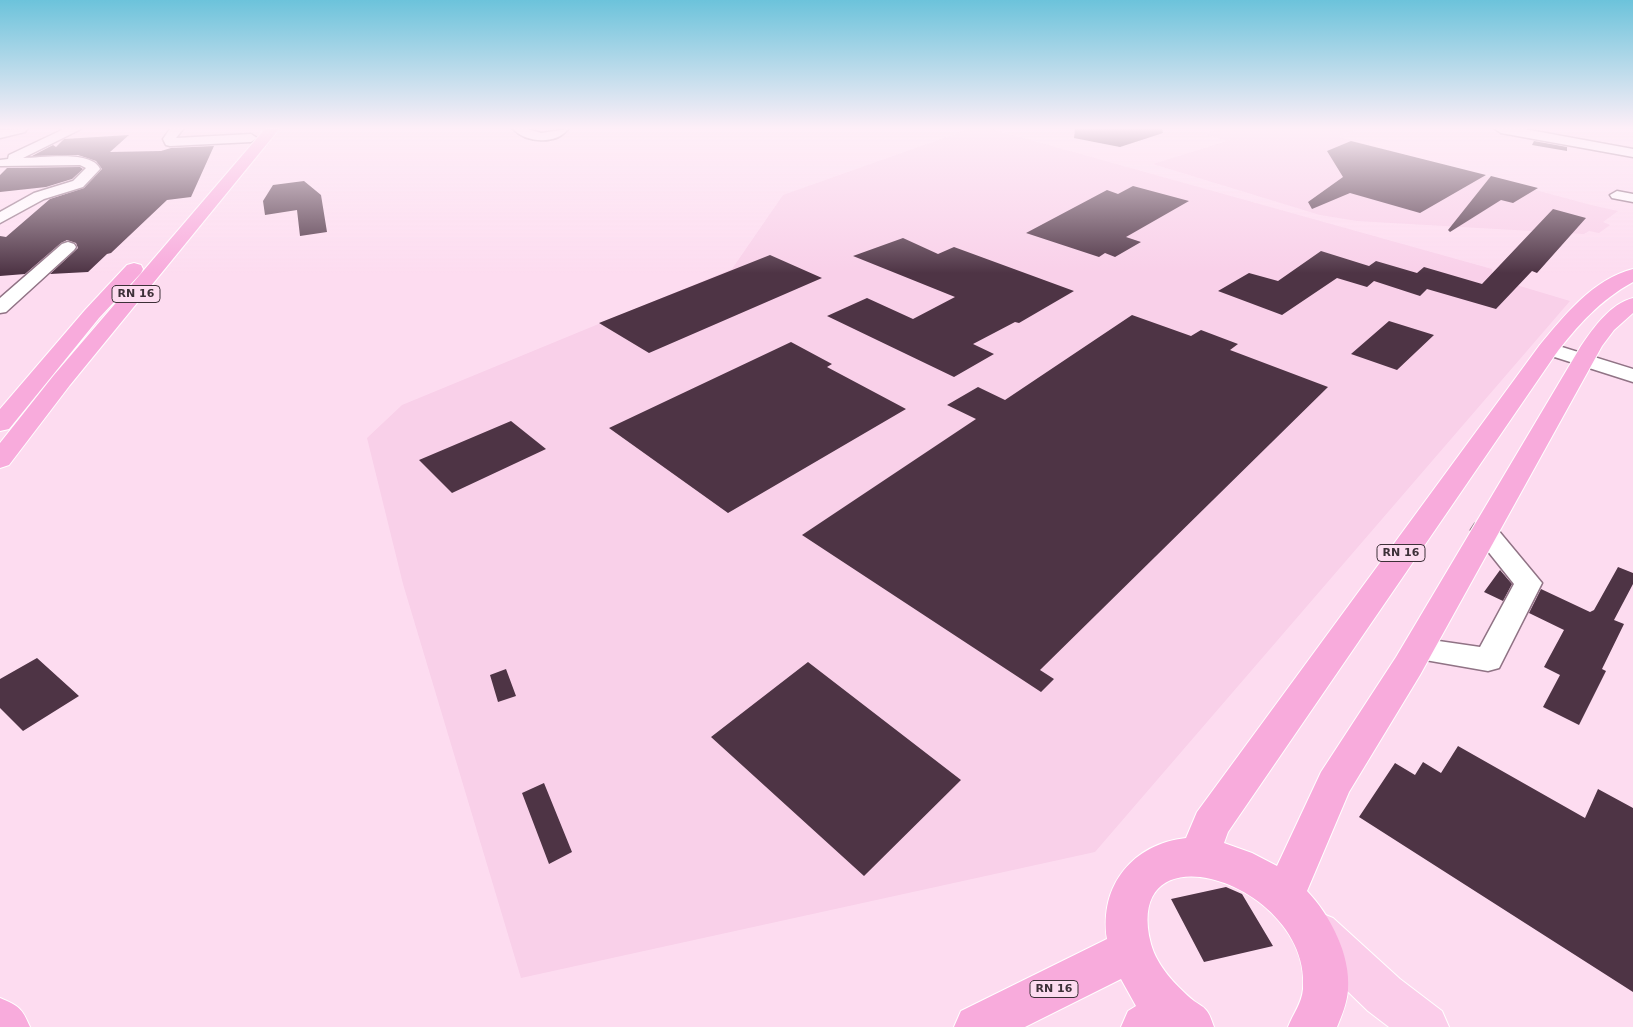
<!DOCTYPE html>
<style>
body{margin:0}
canvas{display:block;background:#fddcf0}
</style>
<canvas width="1633" height="1027"></canvas>
<script>
const context = document.querySelector('canvas').getContext('2d');
context.lineJoin = 'round';
function fillPath(path, color) { context.fillStyle = color; context.fill(path, 'evenodd'); }
function stroke(path, color, width, dash) { context.strokeStyle = color; context.lineWidth = width; context.lineCap = dash ? 'butt' : 'round'; context.setLineDash(dash || []); context.stroke(path); }
function label(font, color, halo, rows, align = 'center') {
  context.font = font + ' "DejaVu Sans",sans-serif'; context.lineWidth = 5; context.setLineDash([]); context.textBaseline = 'middle'; context.strokeStyle = halo; context.fillStyle = color; for (const [text, x, y, turn = 0] of rows) {
    context.save(); context.translate(x, y); context.rotate((+turn || 0) * Math.PI / 180); context.textAlign = isNaN(turn) ? turn : align; if (halo) context.strokeText(text, 0, 0); context.fillText(text, 0, 0); context.restore();
  }
}
fillPath(new Path2D(`
 M969 129H991L1492 269 1493 278 1570 301 1095 852 521 978 403 584 367 438 402 405 732 269 783 195Z
 M1219 129H1357L1339 137 1591 205 1618 211 1603 222 1610 225 1599 233 1589 231 1584 234 1357 221 1320 215 1153 164 1227 141 1205 134Z`), '#f9d0e9');
fillPath(new Path2D(`
 M1075 129H1162L1163 133 1120 147 1074 138Z
 M129 135 110 152 161 151 171 148 214 146 191 197 167 200 111 253 107 254 88 272 50 274 78 248 76 243 67 240 61 243 25 274 0 276V236L6 237 50 199 84 188 102 169 96 161 78 155 32 156 53 145 56 147 64 139Z
 M1351 141 1486 175 1420 213 1350 193 1312 209 1308 202 1343 177 1327 151Z
 M1534 141 1567 147V151L1532 145Z
 M80 167 83 169 72 179 46 187 0 192V175L7 168Z
 M1491 176 1538 188 1513 203 1501 200 1450 232 1448 230Z
 M304 181 321 195 327 232 300 236 297 210 265 215 263 201 273 185Z
 M1133 186 1189 201 1126 237 1141 242 1115 257 1105 253 1099 257 1026 233 1107 190 1118 194Z
 M1553 209 1586 218 1537 273 1532 271 1496 309 1427 289 1420 296 1374 281 1367 287 1337 278 1282 315 1218 291 1249 273 1278 281 1321 251 1369 266 1376 261 1417 273 1424 267 1482 284Z
 M903 238 938 254 954 247 1074 291 1019 323 1015 322 973 344 994 354 954 377 827 316 867 298 913 319 955 297 853 256Z
 M770 255 822 278 649 353 599 323Z
 M1132 315 1191 336 1201 330 1238 344 1230 350 1328 387 1040 670 1054 679 1041 692 802 535 976 419 947 405 978 387 1005 400Z
 M1389 321 1434 335 1397 370 1351 354Z
 M791 342 832 364 827 367 906 409 728 513 609 428Z
 M511 421 546 449 452 493 419 460Z
 M1618 567 1633 573V584L1614 620 1624 624 1602 669 1606 671 1579 725 1543 707 1560 675 1544 667 1564 630 1529 613 1541 589 1590 612 1594 610Z
 M1500 570 1512 584 1503 601 1484 592Z
 M37 658 79 696 23 731 0 708V679Z
 M808 662 961 780 864 876 711 737Z
 M506 669 516 696 498 702 490 675Z
 M1458 746 1585 818 1598 789 1633 808V992L1359 817 1395 763 1415 775 1423 762 1441 773Z
 M544 783 572 852 549 864 522 793Z
 M1226 887 1242 894 1273 946 1204 962 1171 899Z`), '#4e3445');
const minor = new Path2D(`
 M27 129 25 132 0 138V130Z
 M64 129H81L23 158C42 158 92 150 100 169L83 187 44 199 0 223V212L34 193 73 181 86 168 80 165 0 166V160L8 159 9 155Z
 M170 129H183L176 138 251 134 257 138 251 142 170 146 166 145 163 139Z
 M513 129H528L541 133 568 129C556 145 526 143 513 129Z
 M1495 129H1524L1633 149V157L1501 133Z
 M1617 191 1633 194V202L1612 198 1610 195Z
 M68 242 74 244 76 247 74 250 6 312 0 313V298L62 244Z
 M1549 343 1633 369V382L1542 353 1539 349 1542 345Z
 M1484 522 1493 524 1542 583 1499 668 1488 671 1408 657 1403 649 1408 641 1418 638 1480 647 1514 584 1471 530 1475 524Z`);
const major = new Path2D(`
 M1318 912 1333 918 1400 979 1442 1011 1449 1027H1389L1368 1011 1303 948 1297 933 1303 918Z`);
const highway = new Path2D(`
 M265 129H279L70 385 9 465 0 468V443L54 375Z
 M134 263 141 265 143 269 141 273 99 318 9 429 0 431V409L85 310 127 265Z
 M1633 269V282C1600 300 1577 326 1555 355L1228 832 1224 843 1252 853 1277 866 1321 772 1396 657 1581 346C1594 327 1610 304 1633 298V313L1614 330 1602 346 1420 675 1349 792 1307 891C1330 915 1351 955 1348 990 1347 1003 1342 1015 1337 1027H1288C1293 1014 1302 1003 1303 989 1312 884 1120 821 1151 944 1157 966 1176 986 1194 1001 1198 1004 1203 1006 1206 1010 1210 1014 1212 1022 1214 1027H1121L1128 1011 1136 1006 1121 979 1025 1027H954L961 1011 1107 939C1099 885 1133 844 1186 838L1197 812 1539 346C1564 316 1593 279 1633 269Z
 M0 998C19 1006 22 1008 30 1027H0Z`);
stroke(minor, '#907385', 3);
stroke(major, '#fff', 2);
stroke(highway, '#fff', 2);
fillPath(minor, '#fff');
fillPath(major, '#fbcdea');
fillPath(highway, '#f8abdc');
const sky = context.createLinearGradient(0, 0, 0, 273);
sky.addColorStop(0, '#6cc3db');
sky.addColorStop(0.47, '#feeff8');
sky.addColorStop(1, '#feeff800');
context.fillStyle = sky;
context.fillRect(0, 0, 1633, 273);
for (const [x, y, w] of [
 [136,294,48],
 [1401,553,48],
 [1054,989,48]
]) { const box = new Path2D(); box.roundRect(x - w / 2, y - 8.5, w, 17, 4); context.fillStyle = '#fddcf0'; context.fill(box); stroke(box, '#3d3038', 1); }
label('bold 11px', '#3d3038', null, [
 ["RN 16",136,294],
 ["RN 16",1401,553],
 ["RN 16",1054,989]
]);
</script>
